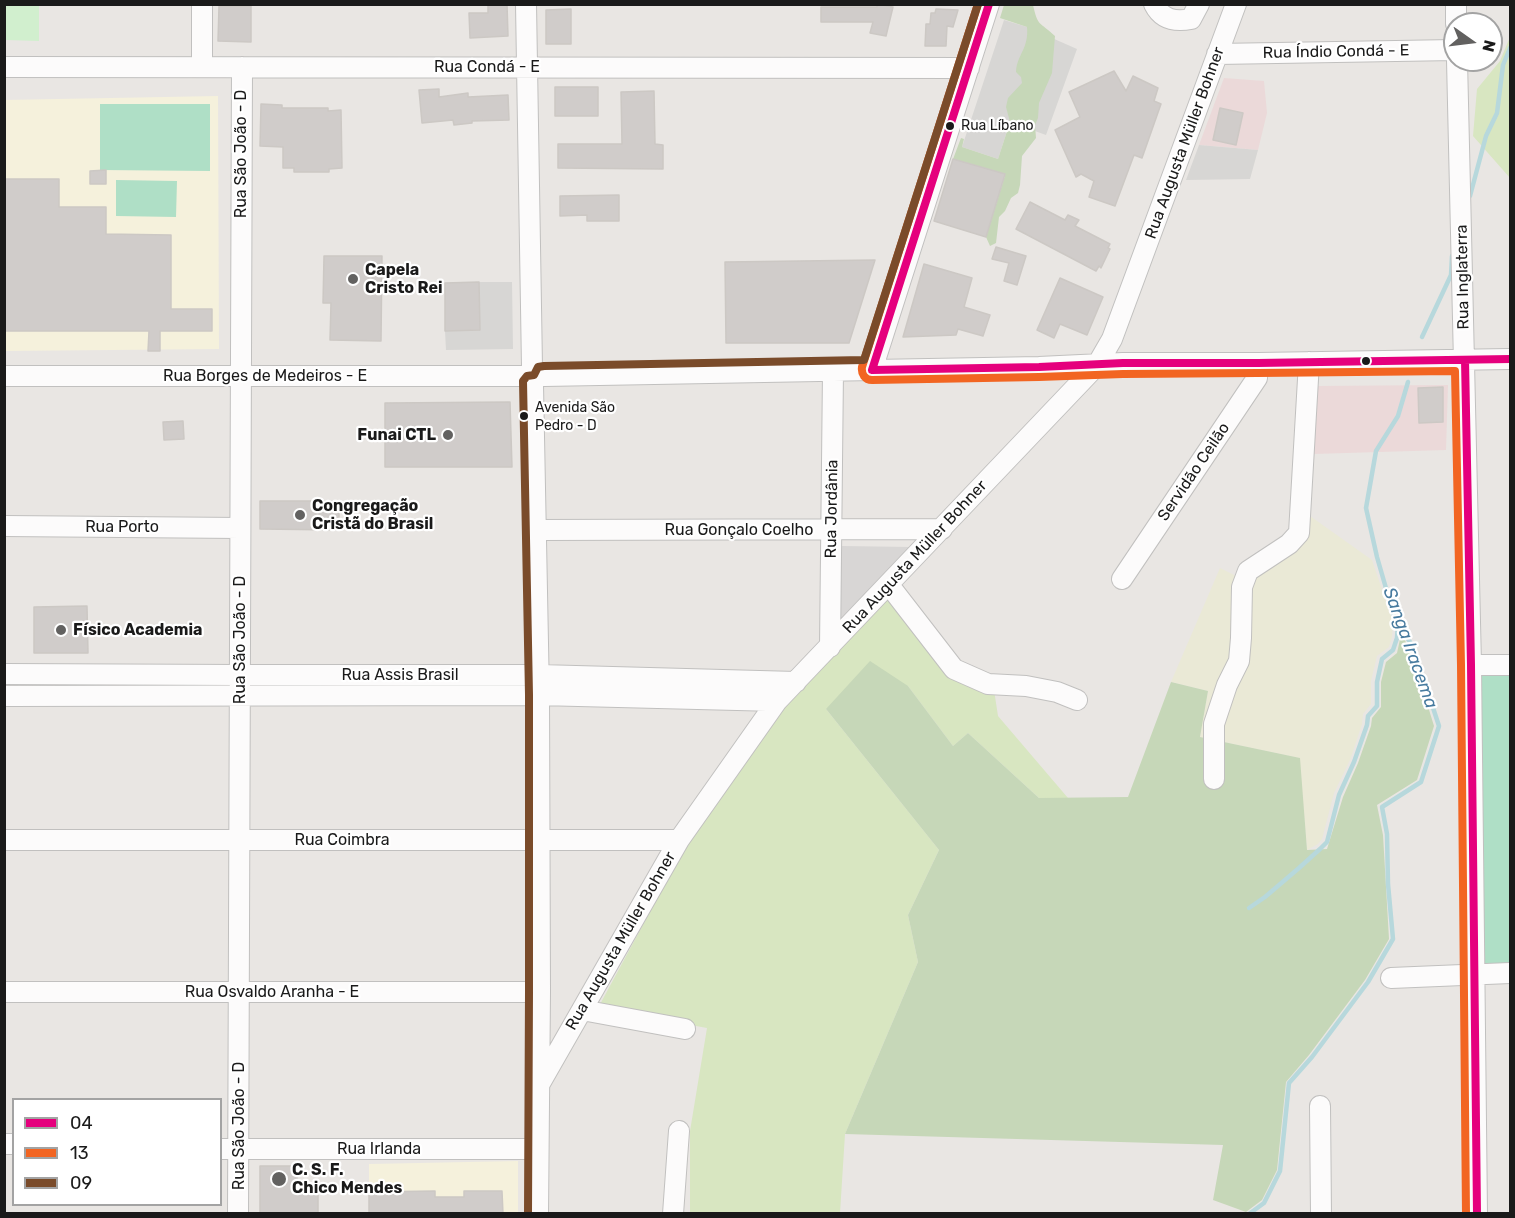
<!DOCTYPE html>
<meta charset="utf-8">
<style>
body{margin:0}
#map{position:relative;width:1515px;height:1218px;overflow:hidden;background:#e9e6e3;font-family:Rubik,sans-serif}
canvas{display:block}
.frame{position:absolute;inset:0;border:6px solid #1a1a1a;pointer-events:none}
.legend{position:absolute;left:12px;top:1098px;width:210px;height:108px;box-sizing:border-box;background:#fff;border:2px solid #a3a3a3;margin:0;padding:8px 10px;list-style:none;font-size:18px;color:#1a1a1a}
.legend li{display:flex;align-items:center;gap:12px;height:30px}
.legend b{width:30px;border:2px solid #a3a3a3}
.north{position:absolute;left:1443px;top:12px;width:60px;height:60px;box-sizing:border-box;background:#fff;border:2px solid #a3a3a3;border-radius:50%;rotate:104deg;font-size:16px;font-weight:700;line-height:24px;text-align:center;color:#1a1a1a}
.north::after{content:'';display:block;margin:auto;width:21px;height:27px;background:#626160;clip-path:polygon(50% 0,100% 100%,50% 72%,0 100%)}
</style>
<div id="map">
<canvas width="1515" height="1218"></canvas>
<div class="frame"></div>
<ul class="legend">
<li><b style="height:8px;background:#e5007d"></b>04</li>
<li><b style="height:8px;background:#f26522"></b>13</li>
<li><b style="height:8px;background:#7a4b2a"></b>09</li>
</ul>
<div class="north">N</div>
</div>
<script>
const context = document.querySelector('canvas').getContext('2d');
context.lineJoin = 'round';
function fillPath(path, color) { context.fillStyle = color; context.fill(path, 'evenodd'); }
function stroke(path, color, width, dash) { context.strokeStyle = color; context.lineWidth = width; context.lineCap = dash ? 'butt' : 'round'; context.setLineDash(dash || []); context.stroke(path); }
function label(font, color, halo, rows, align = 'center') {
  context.font = font + ' Rubik,sans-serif'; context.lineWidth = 4.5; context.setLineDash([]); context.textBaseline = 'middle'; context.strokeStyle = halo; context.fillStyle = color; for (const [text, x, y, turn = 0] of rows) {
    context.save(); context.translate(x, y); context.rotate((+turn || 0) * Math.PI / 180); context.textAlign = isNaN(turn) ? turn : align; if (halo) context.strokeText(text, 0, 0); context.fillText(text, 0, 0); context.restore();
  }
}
fillPath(new Path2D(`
 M842 546 911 547 841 620 838 618Z`), '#d8d6d5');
fillPath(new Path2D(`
 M1224 78 1264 81 1267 113 1258 150 1199 145Z
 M1448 385 1446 450 1313 454 1315 386Z`), '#ebd9d9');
fillPath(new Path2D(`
 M218 96 219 349 5 351 4 100Z
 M518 1161V1213H369V1164Z`), '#f5f1dc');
fillPath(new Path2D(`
 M1004 20 1027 27 1077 49 1046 135 1010 122 998 159 962 147Z
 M1199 145 1258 150 1250 179 1186 180Z
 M479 282H512L513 349 446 350 445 331 480 330Z`), '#d7d6d4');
fillPath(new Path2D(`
 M1310 516 1372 560 1393 622 1392 637 1389 647 1377 656 1371 681V704L1363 714 1362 724 1350 760 1334 793 1322 839 1318 844 1307 850 1299 758 1200 737 1208 691 1171 682 1220 568 1240 578Z`), '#eae9d6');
fillPath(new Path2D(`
 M1510 37V178L1473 136 1477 89 1500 61Z
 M888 599 953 675 994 690 998 716 1068 798H1039L968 733 953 746 908 686 826 709 939 850 908 915 918 962 845 1134 840 1213H690V1131L707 1028 598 1008 685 847 783 708Z`), '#d8e6c1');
fillPath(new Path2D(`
 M1004 5H1033C1038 27 1039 21 1055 36L1052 73 1039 103 1038 118 1035 125 1036 138 1022 156 1020 185 1018 193 1011 198 1005 211 999 217 996 243 990 246 986 237 1005 175 953 159 961 138 964 139 962 147 998 159 1010 122 1006 107 1008 98 1022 83 1021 77 1016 72C1017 54 1029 49 1027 27L1000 18Z
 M1401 635 1410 648 1434 726 1417 780 1377 805 1383 835 1389 939 1365 980 1309 1055 1286 1082 1277 1170 1262 1200 1246 1212 1213 1200 1223 1145 845 1134 918 962 908 915 939 850 826 709 870 661 908 686 953 746 968 733 1039 798 1128 797 1171 682 1208 691 1200 737 1300 758 1307 850 1327 849 1343 797 1358 763 1371 726 1372 718 1381 707V682L1386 662 1397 653Z`), '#c6d7b8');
fillPath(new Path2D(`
 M5 4 39 5V41L5 40Z`), '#d1efce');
fillPath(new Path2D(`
 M100 104H210V171L100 170Z
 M116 180 177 181 176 217 116 216Z
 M1510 671V966L1481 967 1477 672Z`), '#afdfc6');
stroke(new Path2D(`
 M1470 196 1486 136 1497 113 1503 65 1510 48
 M1422 337 1451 275 1452 256
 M1249 908 1265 897 1299 868 1320 849 1327 842 1339 795 1354 762 1367 725 1368 716 1377 706V682L1382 659 1393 650 1397 638 1398 622
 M1249 1214 1264 1203 1280 1171 1289 1083 1312 1057 1368 982 1393 939 1388 884 1387 834 1382 807 1421 782 1439 726 1413 647 1394 616 1377 557 1366 508 1376 451 1398 416 1408 382`), '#b7d8dc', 4.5);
const building = new Path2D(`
 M488 4H507L508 36 470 38 469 13H488Z
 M877 4 893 7 886 36 870 33 873 22H821V7H877Z
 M219 6H251V42L218 41Z
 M571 9V44H546V10Z
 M936 9 958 10 953 27 947 26 946 46H925L926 24H930L931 13H935Z
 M1114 71 1126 91 1133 76 1158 88 1154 101 1161 104 1142 158 1134 155 1115 206 1089 197 1094 181 1081 174 1076 177 1055 130 1080 117 1069 92Z
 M555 87H598V116H555Z
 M439 89V97L468 93V97L508 95 509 120 472 121V123L454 125 453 120 422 123 419 90Z
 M654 91 655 144 663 145V169L558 168V144H622L621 92Z
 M261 104 282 105V108H328V111L341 110 342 168 329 169V172H294V168H283V147L260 146Z
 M1220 108 1243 113 1236 145 1213 140Z
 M953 159 1005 174 986 237 934 221Z
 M106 170V184H90V171Z
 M4 179H59V207H106V234L171 235V309H212V331H160V351H148L149 331H4Z
 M619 195V221H587V215L560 216V196Z
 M1030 202 1065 220 1068 215 1079 220 1075 226 1110 244 1108 248 1110 249 1101 268 1099 266 1096 271 1016 229Z
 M996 247 1026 256 1017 285 1004 281 1009 263 992 259Z
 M324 256H382L381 341 330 340 331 303H323Z
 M875 260 849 343H726L725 262Z
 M924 264 972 278 964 307 990 315 983 336 958 329 956 335 903 337Z
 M1060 278 1103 297 1087 335 1060 324 1054 338 1037 330Z
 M479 282 480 330 445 331V283Z
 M1443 387V422L1419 423 1418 388Z
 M510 402 512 467H385V403Z
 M183 421 184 439 164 440 163 422Z
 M260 501H339V530L260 529Z
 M87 606 88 653H34V607Z
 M260 1166H297L298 1192H318V1214H260Z
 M435 1191V1197H464V1191H502L503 1214H369V1192Z`);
fillPath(building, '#d0ccca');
stroke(building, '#ccc8c4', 1.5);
const minor = new Path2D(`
 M526 4 532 367
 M1154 4C1162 20 1175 22 1191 19L1199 4
 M1456 4V24
 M1217 54 1455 50
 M1457 60 1471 665 1477 1214
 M4 67 969 68
 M202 67V4
 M872 370 989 4
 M4 376H525
 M544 376 1039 367 1123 363H1258L1510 359
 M533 385 539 695 540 992 538 1214
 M4 526 240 528
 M536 530 942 529
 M1122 579 1257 378 1258 363
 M889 585 954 669 988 684 1026 686 1057 692 1077 700
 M830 647 833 371
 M1471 665H1510
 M4 674 240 675H539L796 682
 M4 696 539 695 777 701
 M1214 779V724L1227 685 1239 661 1241 638 1242 587 1248 571 1289 544 1299 533 1309 362
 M4 840H679
 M1391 978 1510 973
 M4 992H540
 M582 1010 685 1029
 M539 1085 679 840 777 701 1097 365 1112 339 1236 4
 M1320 1106 1321 1214
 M4 1144H14
 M220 1149H538
 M238 1214 242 67
 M673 1214 679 1131`);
stroke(minor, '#c1c0bf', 22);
stroke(minor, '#fcfbfb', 20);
stroke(new Path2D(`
 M989 4 872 370 1039 367 1123 363H1258L1510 359
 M1465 360 1471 665 1477 1214`), '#e5007d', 8);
stroke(new Path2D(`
 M978 4 862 367C861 374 865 380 872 380L1039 377 1123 374 1258 373 1455 371 1461 665 1466 1214`), '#f26522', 8);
stroke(new Path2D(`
 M528 1214 529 992V695L523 381 527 376 534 375 538 367 544 366 864 360 978 4`), '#7a4b2a', 8);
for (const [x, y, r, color] of [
 [950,126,5,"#1a1a1a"],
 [353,279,6,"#626160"],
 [1366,361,5,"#1a1a1a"],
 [524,416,5,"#1a1a1a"],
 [448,435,6,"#626160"],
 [300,515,6,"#626160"],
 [61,630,6,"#626160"],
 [279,1179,8,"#626160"]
]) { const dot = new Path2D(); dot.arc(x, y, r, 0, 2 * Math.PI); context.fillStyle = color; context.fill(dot); stroke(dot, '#fff', 2); }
label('14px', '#1a1a1a', '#fff', [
 ["Rua Líbano",961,126],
 ["Avenida São",535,408],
 ["Pedro - D",535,426]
], 'left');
label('16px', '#1a1a1a', '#fff', [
 ["Rua Índio Condá - E",1336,52,-1],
 ["Rua Condá - E",487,67],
 ["Rua Augusta Müller Bohner",1185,143,-70],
 ["Rua São João - D",241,154,-90],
 ["Rua Inglaterra",1463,277,-91],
 ["Rua Borges de Medeiros - E",265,376],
 ["Servidão Ceilão",1194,472,-56],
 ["Rua Jordânia",832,509,-89],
 ["Rua Porto",122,527],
 ["Rua Gonçalo Coelho",739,530],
 ["Rua Augusta Müller Bohner",915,557,-47],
 ["Rua São João - D",240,640,-90],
 ["Rua Assis Brasil",400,675],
 ["Rua Coimbra",342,840],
 ["Rua Augusta Müller Bohner",621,941,-60],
 ["Rua Osvaldo Aranha - E",272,992],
 ["Rua São João - D",239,1126,-90],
 ["Rua Irlanda",379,1149]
]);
label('bold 16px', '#1a1a1a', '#fff', [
 ["Capela",365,270],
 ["Cristo Rei",365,288],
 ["Funai CTL",436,435,"right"],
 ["Congregação",312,506],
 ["Cristã do Brasil",312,524],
 ["Físico Academia",73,630],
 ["C. S. F.",292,1170],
 ["Chico Mendes",292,1188]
], 'left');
label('italic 18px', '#487b9f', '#fff', [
 ["Sanga Iracema",1410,648,70]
]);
</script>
